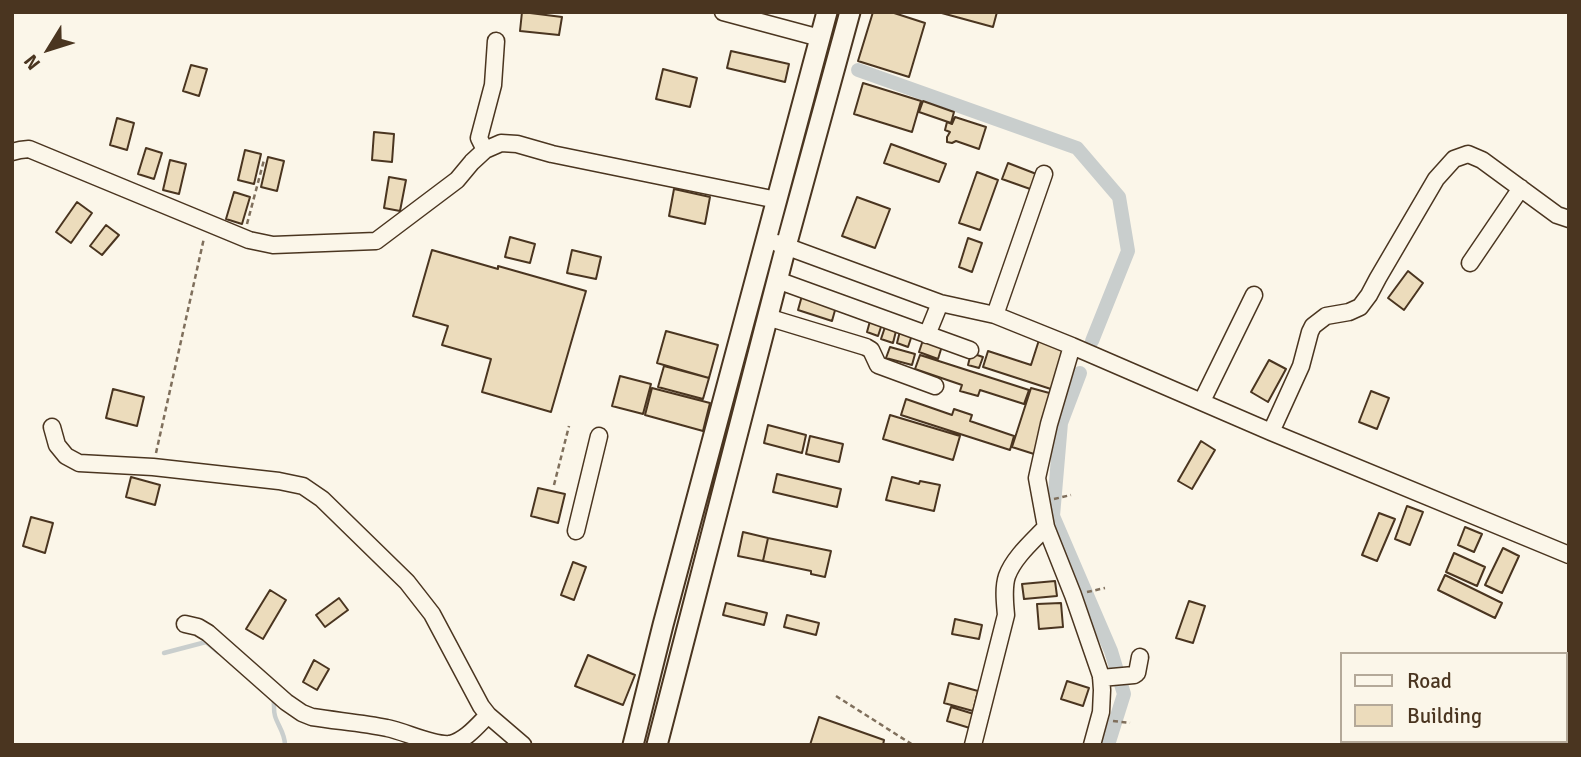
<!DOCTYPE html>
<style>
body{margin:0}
#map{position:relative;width:1581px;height:757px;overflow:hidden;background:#fbf6e9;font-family:Signika,sans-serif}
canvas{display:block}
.frame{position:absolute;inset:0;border:14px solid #4a3520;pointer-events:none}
.legend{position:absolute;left:1340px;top:652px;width:228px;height:91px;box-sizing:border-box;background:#fbf6e9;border:2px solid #b4a999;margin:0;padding:9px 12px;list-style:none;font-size:21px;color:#4a3520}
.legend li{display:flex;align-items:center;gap:14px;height:35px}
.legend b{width:35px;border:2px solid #b4a999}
.north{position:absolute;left:14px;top:14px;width:70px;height:70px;-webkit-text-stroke:5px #fbf6e9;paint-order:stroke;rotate:232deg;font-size:19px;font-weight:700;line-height:28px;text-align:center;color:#4a3520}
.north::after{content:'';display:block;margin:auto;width:24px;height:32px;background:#4a3520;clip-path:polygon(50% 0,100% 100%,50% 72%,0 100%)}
</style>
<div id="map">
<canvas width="1581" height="757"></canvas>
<div class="frame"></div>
<ul class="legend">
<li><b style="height:9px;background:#fbf6e9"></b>Road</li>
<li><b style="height:19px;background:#ecdcbc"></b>Building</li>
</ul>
<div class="north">N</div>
</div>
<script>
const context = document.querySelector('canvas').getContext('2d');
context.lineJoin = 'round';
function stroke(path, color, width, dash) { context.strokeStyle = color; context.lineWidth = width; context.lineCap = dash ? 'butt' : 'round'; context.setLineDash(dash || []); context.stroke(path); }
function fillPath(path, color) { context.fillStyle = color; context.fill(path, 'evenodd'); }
stroke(new Path2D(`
 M164 653 206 642 218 652
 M273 698C275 704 273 709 275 716 278 726 285 733 285 745`), '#c9cecd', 4.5);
stroke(new Path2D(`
 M858 70 1077 148 1119 197 1128 251 1092 341
 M1080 373 1061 423 1053 516 1111 651 1124 694 1108 745`), '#c9cecd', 14);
const building = new Path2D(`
 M522 12 562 17 559 35 520 31Z
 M873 12H891L925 23 909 77 858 61Z
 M938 12H997L993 27Z
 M731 51 789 64 785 82 727 68Z
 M191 65 207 69 199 96 183 91Z
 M663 69 697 78 690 107 656 99Z
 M863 83 921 101 912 132 854 114Z
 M923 101 954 112 951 123 919 112Z
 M955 117 986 127 979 149 956 141 952 143 947 142V137L950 132 945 130 947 122 952 124Z
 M117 118 134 123 127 150 110 145Z
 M374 132 394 134 392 162 372 160Z
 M891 144 946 164 939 182 884 163Z
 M146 148 162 153 154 179 138 174Z
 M245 150 261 154 254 184 238 180Z
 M268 157 284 161 277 191 261 187Z
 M170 160 186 164 179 194 163 190Z
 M1008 163 1039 175 1033 190 1002 179Z
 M977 172 998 180 980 230 959 223Z
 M389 177 406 180 400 211 384 208Z
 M674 189 710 197 705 224 669 216Z
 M234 192 250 197 242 224 226 219Z
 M857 197 890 209 875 248 842 236Z
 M77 202 92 213 71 243 56 232Z
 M106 225 119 235 102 255 90 246Z
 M510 237 535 244 530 263 505 257Z
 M968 238 982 243 972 272 959 267Z
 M432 250 498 269V266L586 291 551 412 482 392 491 359 442 345 448 326 413 316Z
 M572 250 601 257 596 279 567 273Z
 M1408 271 1423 283 1404 310 1388 298Z
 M803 292 837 303 832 321 798 310Z
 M870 321 882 324 878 336 867 332Z
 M885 327 896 331 893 343 881 339Z
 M666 331 718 345 709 378 657 363Z
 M900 331 912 335 908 347 897 343Z
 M923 340 942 346 938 359 919 352Z
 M1039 340 1069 350 1057 391 983 367 988 351 1031 365Z
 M890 347 915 354 912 365 886 358Z
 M971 353 983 357 979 368 968 365Z
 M920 355 1029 390 1024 404 980 390 978 396 960 391 962 385 915 369Z
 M1269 360 1286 369 1268 402 1251 392Z
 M664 366 709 378 703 399 658 387Z
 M620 376 651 384 643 414 612 406Z
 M652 388 710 403 703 431 645 415Z
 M1031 388 1053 394 1034 454 1012 447Z
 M113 389 144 397 137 426 106 418Z
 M1371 391 1389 398 1377 429 1359 422Z
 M906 399 952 415 954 409 972 415 970 421 1014 436 1010 450 901 415Z
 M890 415 960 436 953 460 883 439Z
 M768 425 806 435 802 453 764 443Z
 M810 436 843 444 839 462 806 454Z
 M1201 441 1215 450 1192 489 1178 481Z
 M777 474 841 489 837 507 773 492Z
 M131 477 160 485 155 505 126 497Z
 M892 477 919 484 920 481 940 485 934 511 886 500Z
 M538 488 565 494 558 523 531 516Z
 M1407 506 1423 512 1410 545 1395 539Z
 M1379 513 1395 519 1377 561 1362 555Z
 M31 517 53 523 45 553 23 546Z
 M1465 527 1482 534 1474 552 1458 545Z
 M743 532 768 538 763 561 738 556Z
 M768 538 831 551 825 577 811 574V571L763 561Z
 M1503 548 1519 556 1502 593 1485 585Z
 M1454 553 1485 567 1477 586 1446 572Z
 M573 562 586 567 574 600 561 595Z
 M1445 575 1502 603 1495 618 1438 590Z
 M1055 581 1057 596 1024 599 1022 584Z
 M270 590 286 600 263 639 246 629Z
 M339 598 348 610 325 627 316 615Z
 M1189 601 1205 606 1193 643 1176 638Z
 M726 603 767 613 764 625 723 615Z
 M1061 603 1063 627 1039 629 1037 604Z
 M787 615 819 623 816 635 784 627Z
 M955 619 982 625 979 639 952 634Z
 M588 655 635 675 623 705 575 686Z
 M314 660 329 669 317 690 303 682Z
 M1067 681 1089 688 1083 706 1061 699Z
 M949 683 978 691 973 711 944 703Z
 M951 707 977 715 973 729 947 721Z
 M819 717 884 740 883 745H810Z`);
fillPath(building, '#ecdcbc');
stroke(building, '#4a3520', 2);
const minor = new Path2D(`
 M723 12 820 38
 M485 150 479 138 493 85 496 41
 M12 152 20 150 29 149 249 240 273 245 376 241 457 180 472 162 485 150 501 143 517 144 552 154 777 200
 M777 243 940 303 995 315 1072 346 1271 432 1569 555
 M1470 263 1521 188
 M777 280 970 350
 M995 315 1044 174
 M767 317 866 347 871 350 878 365 935 386
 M927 335 940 303
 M1072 346 1049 424 1037 478 1046 527 1073 595 1101 676 1102 690 1101 712 1092 745
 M1202 401 1254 295
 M52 427 57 445 66 456 79 463 153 467 279 481 303 486 322 499 407 582 432 614 481 706 488 715 523 745
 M1271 432 1301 366 1310 332 1313 326 1326 316 1349 312 1360 307 1369 295 1378 278 1436 179 1454 159 1468 154 1482 160 1557 215 1569 219
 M576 531 599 436
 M185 624 198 627 208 633 286 702 302 713 312 717C337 721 363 723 387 728 404 731 433 746 450 744 465 741 478 725 488 715
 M1101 678 1134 675 1137 673 1140 657
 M973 745 1006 615C1005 603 1003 588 1007 576 1014 557 1033 541 1046 527`);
const major = new Path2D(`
 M633 745 663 625 827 12
 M657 745 786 246 850 12`);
stroke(minor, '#4a3520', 19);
stroke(major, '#4a3520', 23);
stroke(new Path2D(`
 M247 224 264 160
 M156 453 204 238
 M554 485 569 426
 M1054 499 1071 495
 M1087 592 1105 588
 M836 696 913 745
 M1113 721 1130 723
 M1565 741 1569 735`), '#7f6f5c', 2.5, [5, 3.5]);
stroke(minor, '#fbf6e9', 16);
stroke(major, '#fbf6e9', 19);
</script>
